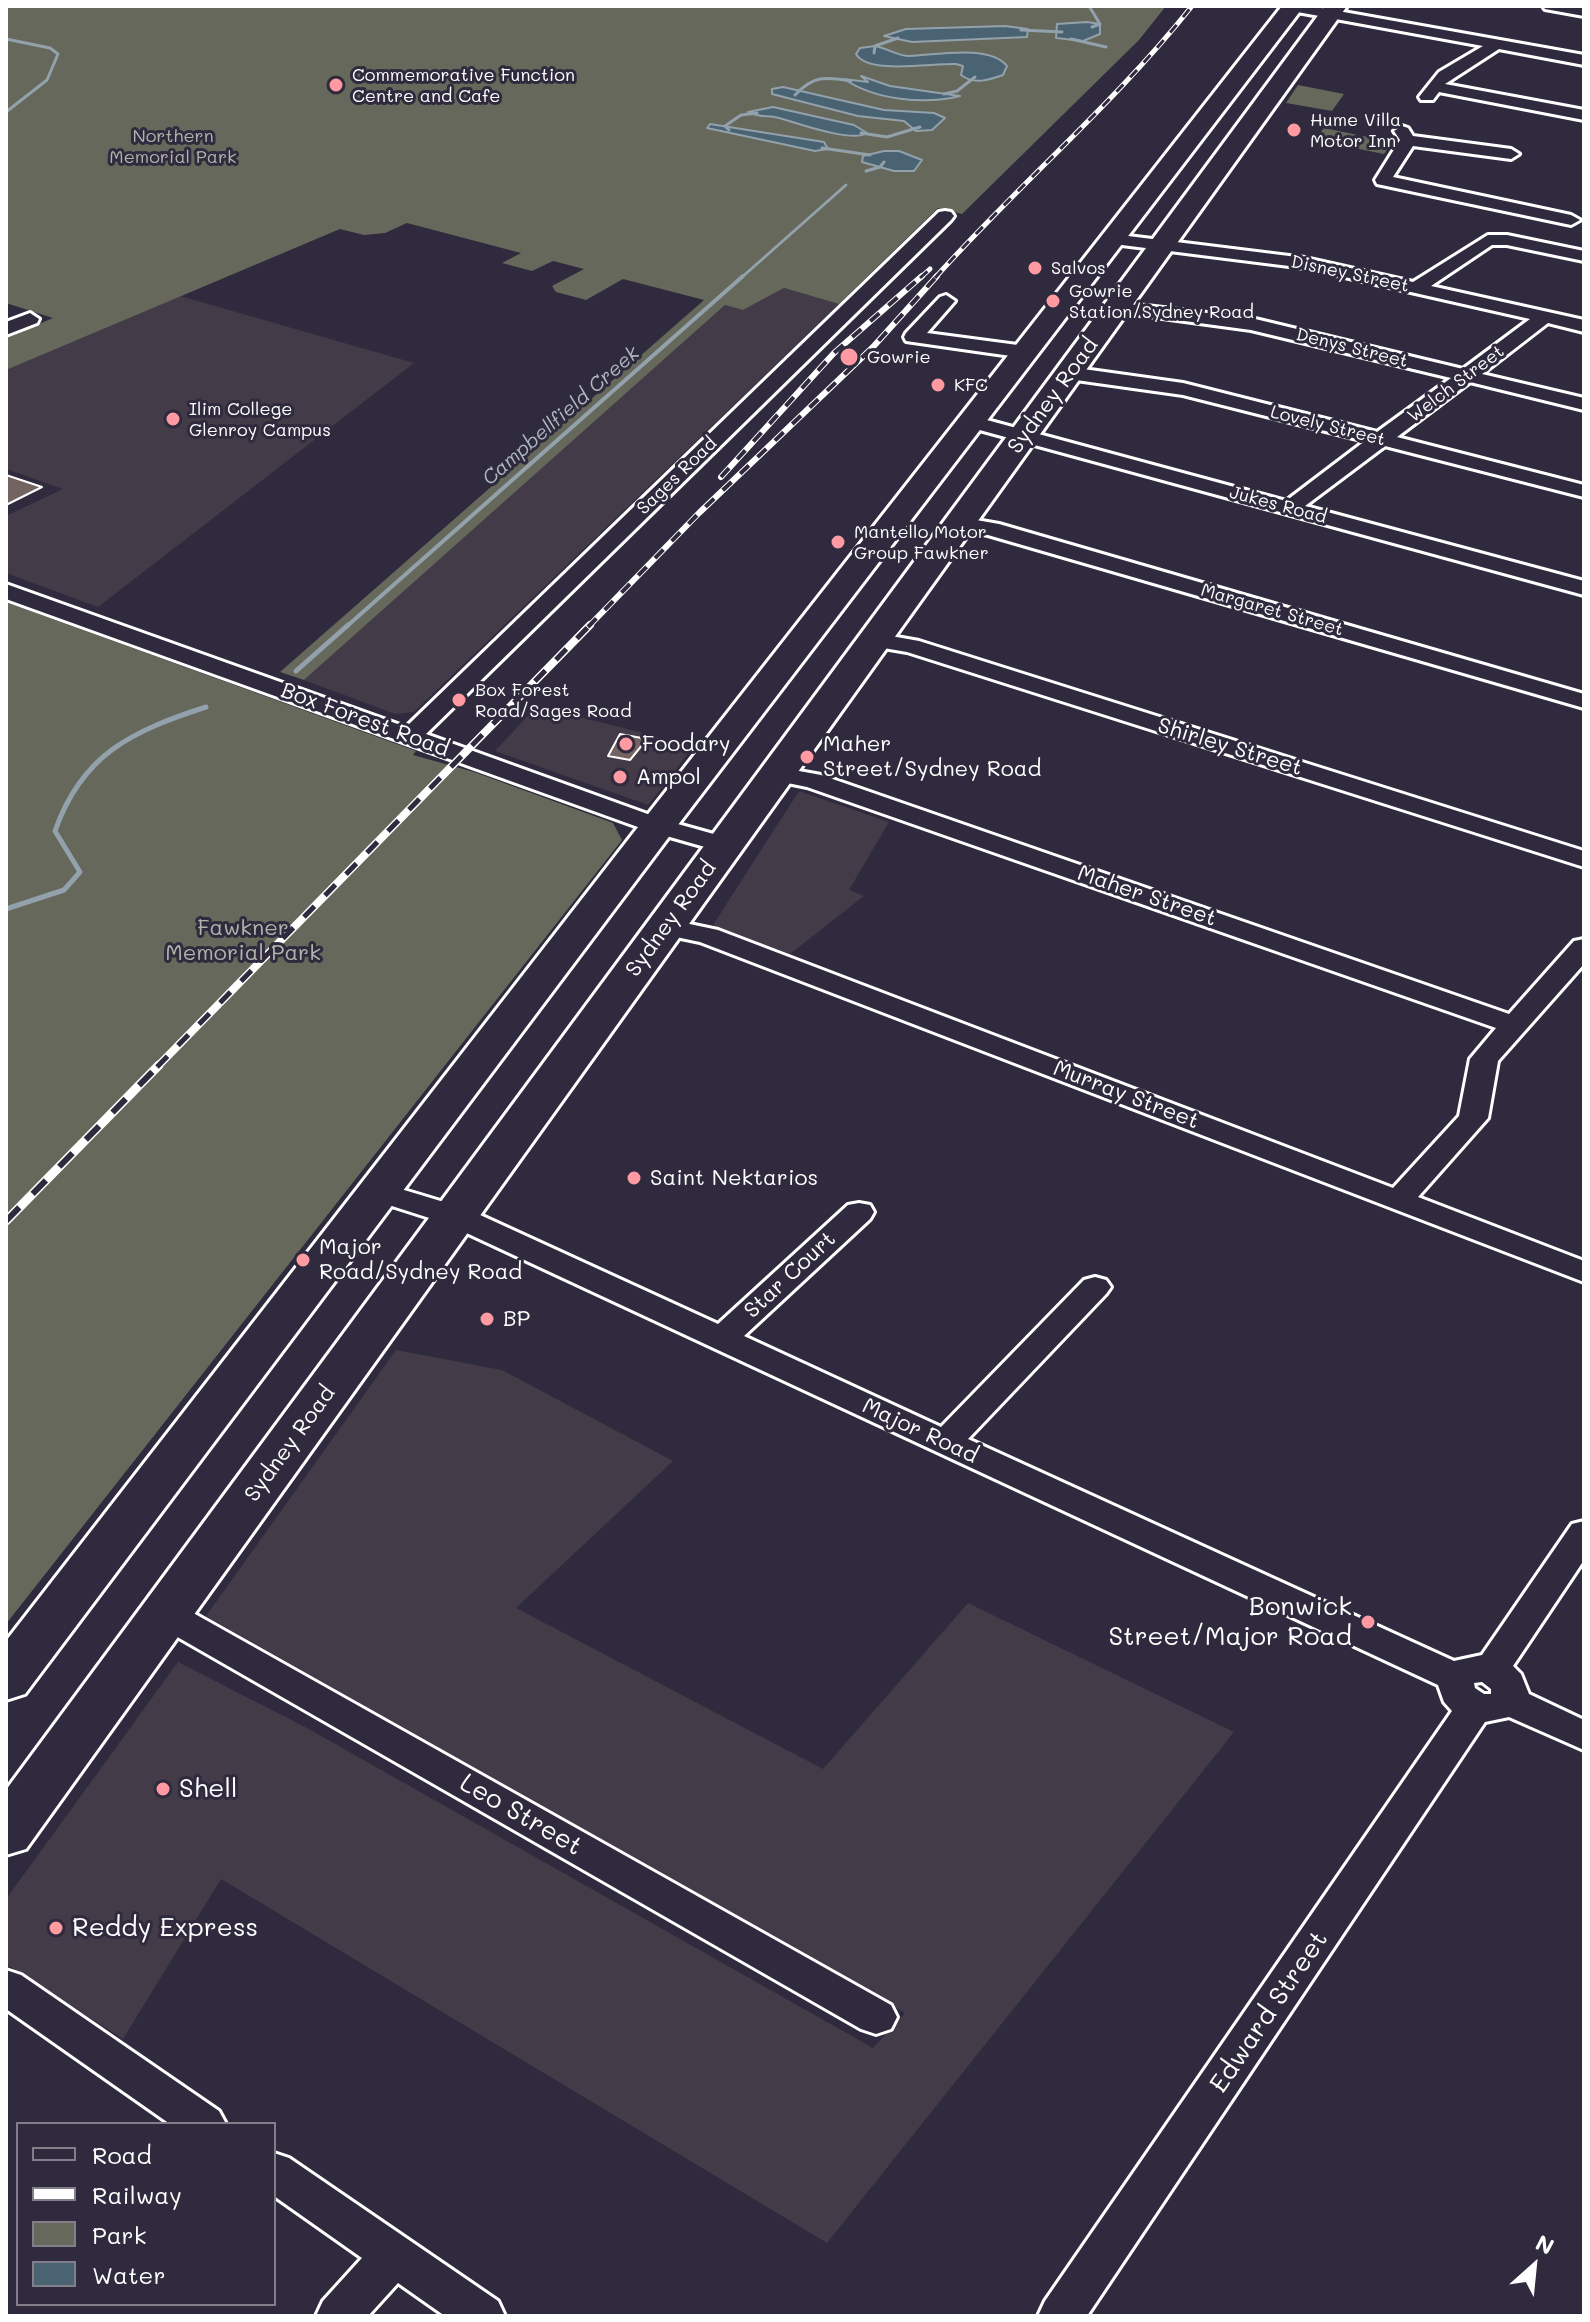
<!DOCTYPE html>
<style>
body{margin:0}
#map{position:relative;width:1590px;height:2322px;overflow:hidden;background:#2f2a3d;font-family:Mali,sans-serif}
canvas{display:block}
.frame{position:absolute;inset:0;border:8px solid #fff;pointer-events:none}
.legend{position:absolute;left:16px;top:2122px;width:260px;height:184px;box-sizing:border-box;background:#2f2a3d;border:2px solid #827f8b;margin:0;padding:10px 14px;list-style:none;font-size:24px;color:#fff}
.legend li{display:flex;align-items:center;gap:16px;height:40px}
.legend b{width:40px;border:2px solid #827f8b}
.north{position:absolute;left:1494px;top:2226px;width:80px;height:80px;-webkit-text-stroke:6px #2f2a3d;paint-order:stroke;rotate:27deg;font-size:22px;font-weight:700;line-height:32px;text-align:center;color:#fff}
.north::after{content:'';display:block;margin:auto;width:28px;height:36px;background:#fff;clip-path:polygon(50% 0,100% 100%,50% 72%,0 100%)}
</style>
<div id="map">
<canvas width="1590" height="2322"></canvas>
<div class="frame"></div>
<ul class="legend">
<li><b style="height:10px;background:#2f2a3d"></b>Road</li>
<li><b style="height:10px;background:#fff"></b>Railway</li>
<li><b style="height:22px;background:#65685a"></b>Park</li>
<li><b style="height:22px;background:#4a6373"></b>Water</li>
</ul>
<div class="north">N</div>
</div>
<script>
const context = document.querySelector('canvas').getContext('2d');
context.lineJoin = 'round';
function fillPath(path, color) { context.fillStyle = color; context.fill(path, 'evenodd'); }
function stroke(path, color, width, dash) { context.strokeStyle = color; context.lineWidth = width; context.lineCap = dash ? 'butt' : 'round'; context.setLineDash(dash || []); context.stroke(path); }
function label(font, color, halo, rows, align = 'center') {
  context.font = font + ' Mali,sans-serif'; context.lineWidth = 6; context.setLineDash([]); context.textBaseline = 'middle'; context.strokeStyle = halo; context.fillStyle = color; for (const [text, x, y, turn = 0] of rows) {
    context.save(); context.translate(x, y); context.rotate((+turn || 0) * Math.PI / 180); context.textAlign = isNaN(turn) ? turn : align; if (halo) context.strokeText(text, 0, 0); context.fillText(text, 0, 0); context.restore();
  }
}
fillPath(new Path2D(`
 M784 288 839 304 414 712 395 714 304 680 725 305 743 310Z
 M180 296 414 363 98 607 6 573V516L63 489 6 469V370Z
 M537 706 694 746 648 805 495 751Z
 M799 791 889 822 849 890 864 896 790 954 713 925Z
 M396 1350 502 1370 673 1461 516 1608 823 1769 968 1603 1234 1732 827 2243 221 1879 123 2039 6 1964V1899L178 1662 307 1728 873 2048 905 2013 206 1616Z`), '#433b48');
fillPath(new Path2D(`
 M6 6H1166L1139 40 962 214 938 208 839 304 784 288 743 310 725 305 304 680 280 672 704 300 623 279 586 300 556 292 552 286 584 269 553 261 532 271 502 263 521 253 407 223 385 233 364 235 340 229 6 370V338L53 318 6 303Z
 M1298 85 1344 94 1332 111 1286 103Z
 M1324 128 1392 142 1384 154 1314 140Z
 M6 602 416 751 413 755 474 772 605 820 613 823 622 840 6 1624Z`), '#65685a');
const water = new Path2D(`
 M1087 22 1100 24V34L1083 41 1056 38 1057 24Z
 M1005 26 1028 29 1027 37 912 42 884 36 906 29Z
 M875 46C887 48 900 57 910 56 935 55 990 44 1007 66L1003 75C989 80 974 85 961 75L963 66 956 64C932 63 868 75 856 54L860 48Z
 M861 76 890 86 960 96C924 105 875 100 844 79L868 82Z
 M783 87 884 110 934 113 945 118 932 130 916 131 904 121 858 116 772 94V89Z
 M773 107 854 125 867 133C852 143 797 123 779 118 767 114 762 119 748 112Z
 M710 124 824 142 828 149 815 151 707 128Z
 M884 151H899L922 160 914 171H894L862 162 863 156Z`);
fillPath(water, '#4a6373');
stroke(water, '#92a1ab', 2);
stroke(new Path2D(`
 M1089 6 1100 24 1092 27
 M1021 30 1062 32
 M6 39 50 48 58 54 47 80 6 112
 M1071 39 1106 47
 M874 53 875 46 898 38
 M944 94 957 91 975 77
 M795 95C814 75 825 77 851 81
 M729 130 725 126 741 115 757 113
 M861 133 887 137 920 127
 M822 148 870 155
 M866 171 880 167 884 162
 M741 278 846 185`), '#92a1ab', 3);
stroke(new Path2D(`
 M346 627 743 276`), '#92a1ab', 4);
stroke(new Path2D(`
 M296 671 348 625
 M6 909 64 890 80 872 55 831C82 754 132 731 206 707`), '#92a1ab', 5);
const building = new Path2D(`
 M6 475 42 487 6 505Z
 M620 734 647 739 630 760 608 756Z`);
fillPath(building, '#736461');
stroke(building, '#fff', 2);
const minor = new Path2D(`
 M1310 6 1584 55V65L1499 49 1445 84 1584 110V120L1439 92 1433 100H1421L1419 97 1439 72 1483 46 1292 11 1285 7Z
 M1543 6 1584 8V16L1545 9Z
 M1402 126 1408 128 1413 136 1511 149 1519 154 1511 159 1413 146 1393 177 1571 215 1580 220 1571 225 1377 184 1375 180 1400 140 1394 131Z
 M945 211 951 212 954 216 951 220 426 734 667 821 735 840 739 845 735 850 726 853 649 831 6 599V584L406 727 939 212Z
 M1112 234 1305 258 1413 282 1488 235H1507L1584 251V261L1507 245H1492L1431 286 1584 320V332L1548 323 1482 374 1584 398V410L1470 382 1397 437 1584 485V497L1385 446 1305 506 1584 581V595L965 426 962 422 972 416 1286 501 1365 441 1183 395 1069 379 1059 373 1069 367 1183 383 1377 432 1451 378 1251 330 1118 312 1111 310 1109 306 1111 302 1251 318 1463 369 1530 319 1305 268 1106 243 1103 239 1106 235Z
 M946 295 955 301 927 333 1025 346 1035 352 1025 358 906 341 904 337 906 333 940 297Z
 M30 313 39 319 37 323 6 335V322Z
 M959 517 999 524 1584 694V708L988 535 951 528 948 523Z
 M874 633 919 641 1584 851V867L907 652 866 645 863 640 866 635Z
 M777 767 821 775 1509 1014 1574 941 1584 939V964L1498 1061 1488 1118 1418 1197 1584 1261V1282L700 942 657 933 653 927 657 921 666 919 718 930 1393 1188 1459 1116 1470 1059 1496 1028 807 787 768 779 765 774 768 769Z
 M381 1183 467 1209 718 1324 848 1205 859 1203 870 1205 874 1212 870 1219 744 1336 941 1427 1084 1280 1095 1277 1106 1280 1111 1287 1106 1294 968 1439 1454 1661 1482 1655 1572 1524 1584 1521V1560L1513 1666 1521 1674 1529 1694 1584 1720V1750L1509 1717 1485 1722 1087 2316H1038L1045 2301 1452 1711 1444 1702 1438 1685 445 1223 370 1199 366 1192 370 1185ZM1482 1682 1491 1689V1694H1484L1475 1688 1474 1683Z
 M166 1601 179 1605 891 2005 897 2017 891 2029 876 2034 861 2029 153 1623 148 1614 153 1605Z
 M6 1970 21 1975 219 2111 226 2124H170L6 2009Z
 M274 2153 289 2158 498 2301 505 2316H445L398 2283 368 2316H316L323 2301 362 2258 274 2196Z`);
const highway = new Path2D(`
 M1282 6H1304L671 834 25 1694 6 1700V1641L645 818Z
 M1325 6H1347L26 1849 6 1855V1790Z`);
stroke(minor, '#fff', 6);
stroke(highway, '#fff', 6);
fillPath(minor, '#2f2a3d');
fillPath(highway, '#2f2a3d');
const railFar3 = new Path2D(`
 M920 278 930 269
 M935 278C1018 185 1115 103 1192 6`);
const railFar2 = new Path2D(`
 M721 477 834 353 922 276
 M588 627 699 513 873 347 937 276`);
const railFar1 = new Path2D(`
 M157 1067 590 625`);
const rail = new Path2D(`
 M6 1221 159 1065`);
stroke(railFar3, '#fff', 5);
stroke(railFar2, '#fff', 6);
stroke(railFar1, '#fff', 8);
stroke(rail, '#fff', 9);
stroke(railFar3, '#2f2a3d', 3, [10]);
stroke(railFar2, '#2f2a3d', 4, [12]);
stroke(railFar1, '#2f2a3d', 5, [15]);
stroke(rail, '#2f2a3d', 6, [19]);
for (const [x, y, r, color] of [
 [336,85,8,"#ff9aa2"],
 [1294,130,8,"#ff9aa2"],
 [1035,268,8,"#ff9aa2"],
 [1053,301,8,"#ff9aa2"],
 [849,357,10,"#ff9aa2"],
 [938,385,8,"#ff9aa2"],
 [173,419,8,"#ff9aa2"],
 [838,542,8,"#ff9aa2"],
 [459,700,8,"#ff9aa2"],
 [626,744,8,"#ff9aa2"],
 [807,757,8,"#ff9aa2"],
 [620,777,8,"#ff9aa2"],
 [634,1178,8,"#ff9aa2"],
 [303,1260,8,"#ff9aa2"],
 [487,1319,8,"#ff9aa2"],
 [1368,1622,8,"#ff9aa2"],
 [163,1789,8,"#ff9aa2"],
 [56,1928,8,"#ff9aa2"]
]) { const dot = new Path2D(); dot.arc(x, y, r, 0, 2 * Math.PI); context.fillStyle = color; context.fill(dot); stroke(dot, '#2f2a3d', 3); }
label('18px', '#fff', '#2f2a3d', [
 ["Commemorative Function",352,75],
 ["Centre and Cafe",352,96],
 ["Hume Villa",1310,120],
 ["Motor Inn",1310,141],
 ["Salvos",1051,268],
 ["Gowrie",1069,291],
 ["Station/Sydney Road",1069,312],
 ["Gowrie",867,357],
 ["KFC",954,385],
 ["Ilim College",189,409],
 ["Glenroy Campus",189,430],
 ["Mantello Motor",854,532],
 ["Group Fawkner",854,553],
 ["Box Forest",475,690],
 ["Road/Sages Road",475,711]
], 'left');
label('18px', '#b2b4ac', '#2f2a3d', [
 ["Northern",173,136],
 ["Memorial Park",173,157]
]);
label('18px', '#fff', '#2f2a3d', [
 ["Disney Street",1350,274,12],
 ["Denys Street",1352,348,14],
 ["Welch Street",1456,384,-37],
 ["Lovely Street",1328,426,14],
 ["Sages Road",677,476,-44],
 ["Jukes Road",1278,505,15],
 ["Margaret Street",1272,610,16]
]);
label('italic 20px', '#aeb9c0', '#2f2a3d', [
 ["Campbellfield Creek",561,416,-41]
]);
label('22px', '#fff', '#2f2a3d', [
 ["Sydney Road",1053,396,-54],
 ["Box Forest Road",365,720,20],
 ["Shirley Street",1230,747,17],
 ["Maher Street",1147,896,19],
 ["Sydney Road",671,919,-54],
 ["Murray Street",1126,1095,21],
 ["Star Court",790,1275,-43],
 ["Major Road",920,1431,25],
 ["Sydney Road",290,1444,-54]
]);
label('22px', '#fff', '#2f2a3d', [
 ["Foodary",642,744],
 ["Maher",823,744],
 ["Street/Sydney Road",823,769],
 ["Ampol",636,777],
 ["Saint Nektarios",650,1178],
 ["Major",319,1247],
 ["Road/Sydney Road",319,1272],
 ["BP",503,1319]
], 'left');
label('22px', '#b2b4ac', '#2f2a3d', [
 ["Fawkner",243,928],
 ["Memorial Park",243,953]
]);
label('26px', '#fff', '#2f2a3d', [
 ["Bonwick",1352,1607,"right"],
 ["Street/Major Road",1352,1637,"right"],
 ["Shell",179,1789],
 ["Reddy Express",72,1928]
], 'left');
label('26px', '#fff', '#2f2a3d', [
 ["Leo Street",521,1815,30],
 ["Edward Street",1269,2012,-56]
]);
</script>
